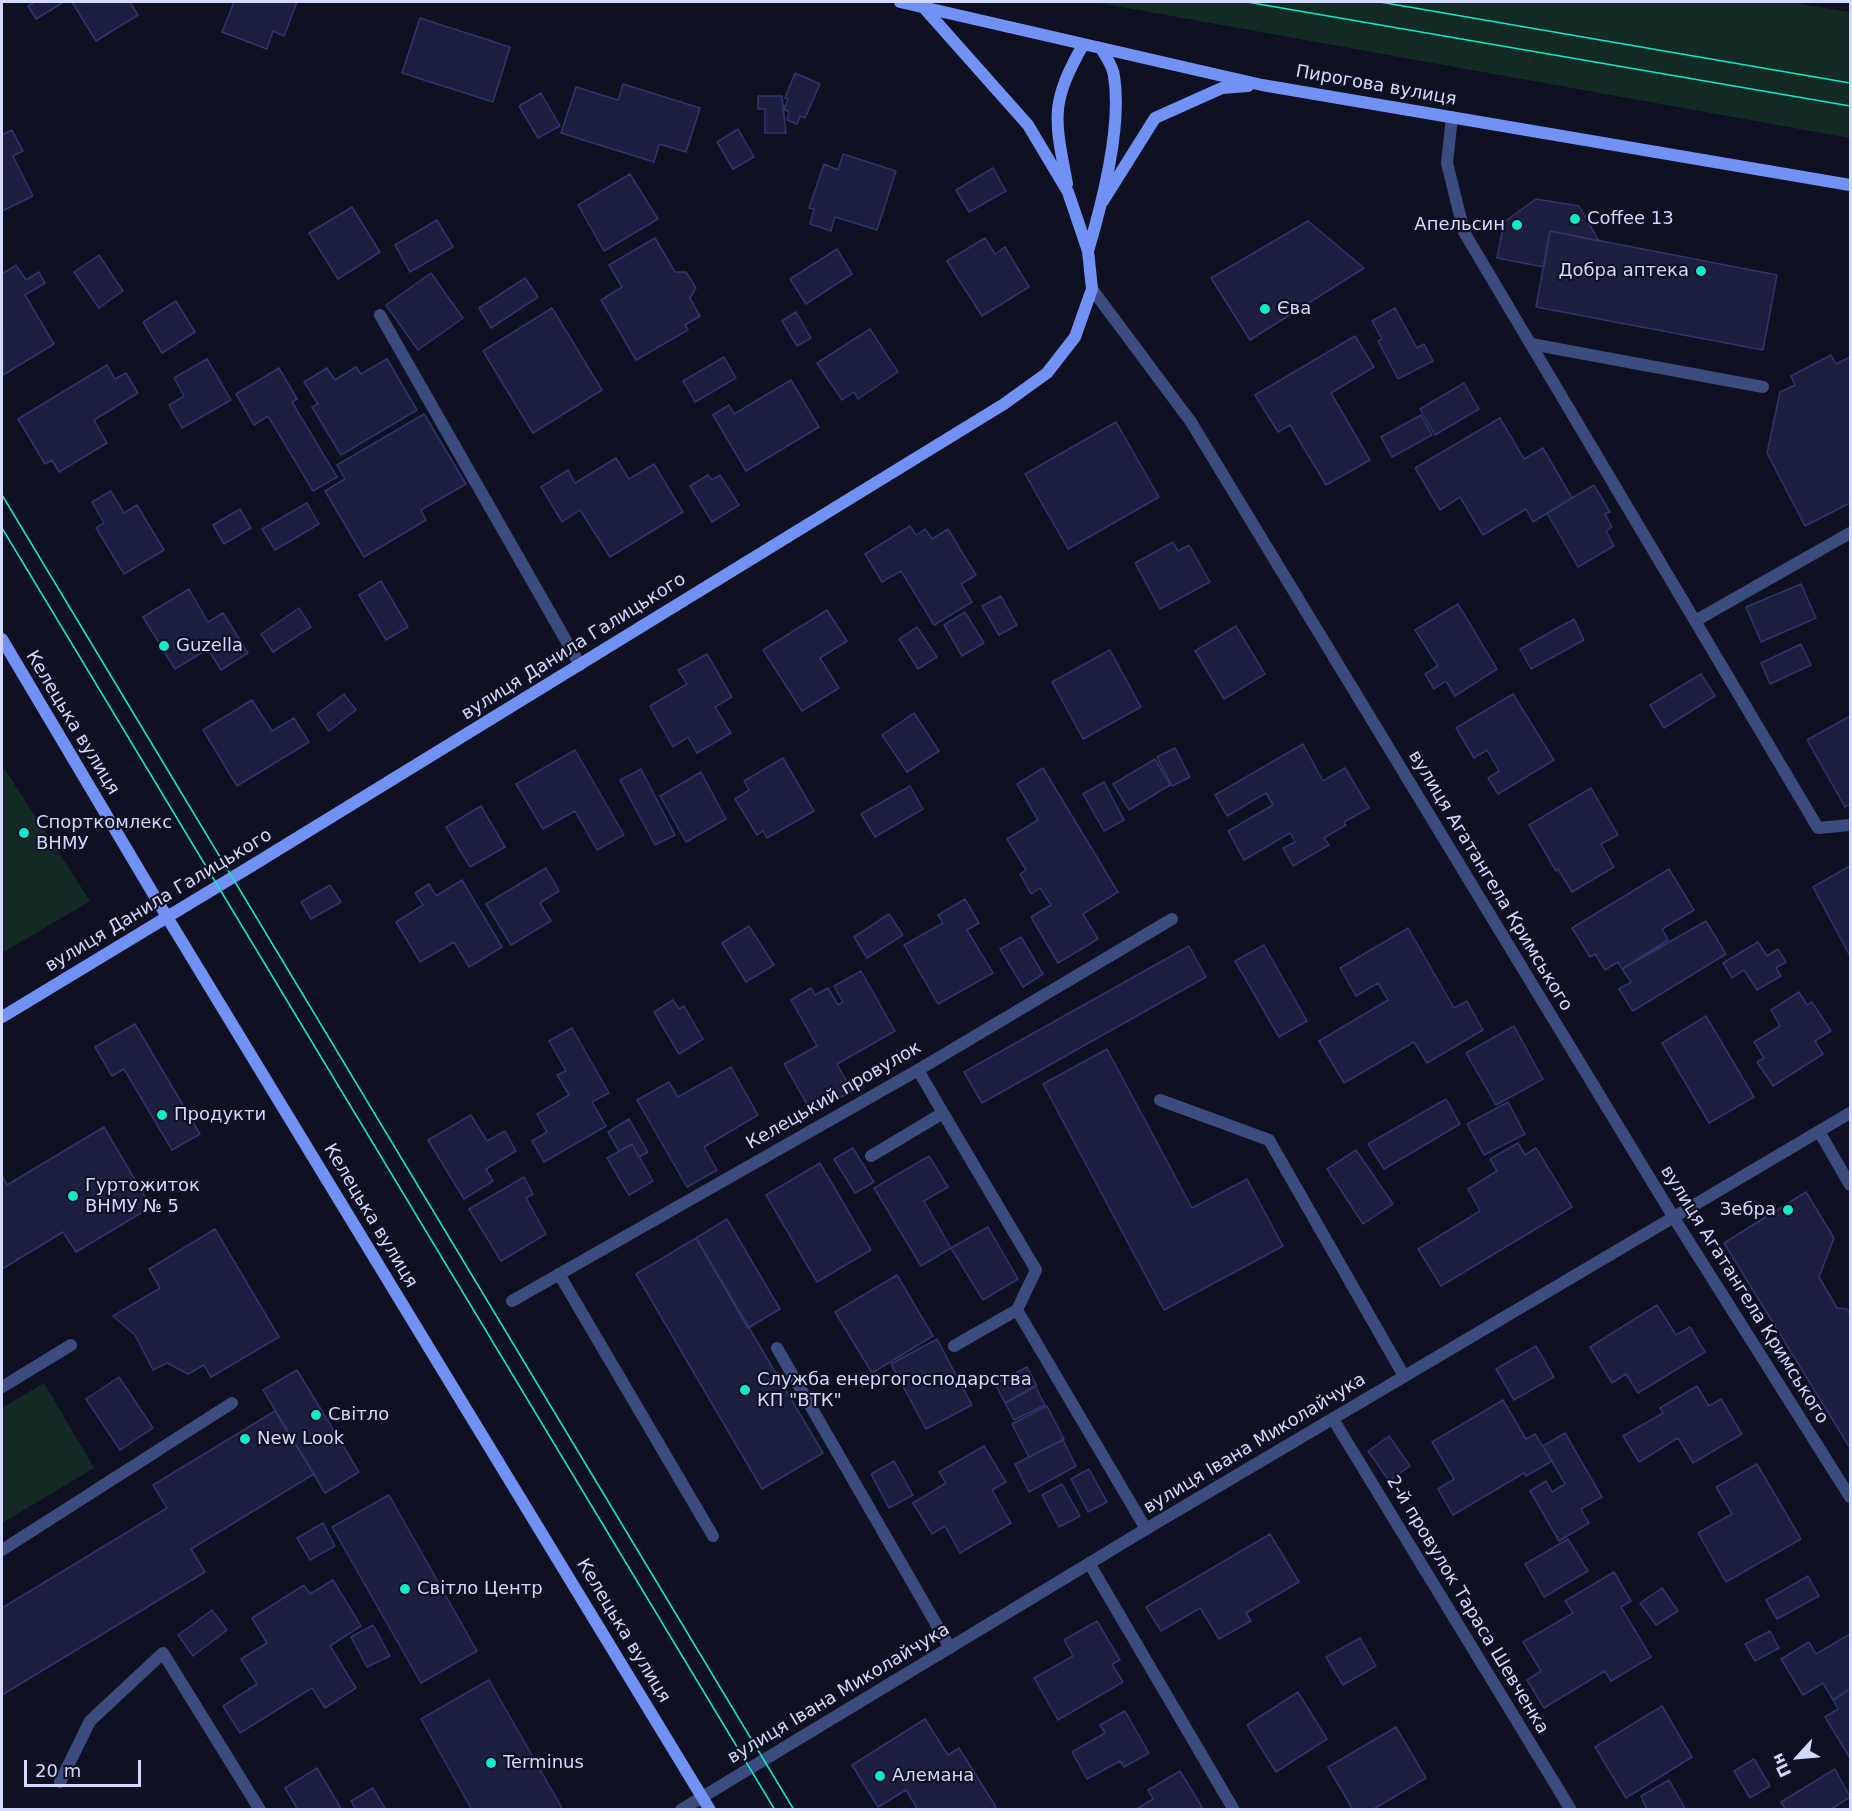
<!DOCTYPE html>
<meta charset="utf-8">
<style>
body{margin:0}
#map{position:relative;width:1852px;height:1811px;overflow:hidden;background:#0f1122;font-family:"DejaVu Sans",sans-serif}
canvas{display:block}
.frame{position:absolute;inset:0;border:3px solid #d3d9fc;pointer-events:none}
.north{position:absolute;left:1768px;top:1727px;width:60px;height:60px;-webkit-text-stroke:4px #0f1122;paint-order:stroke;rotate:244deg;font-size:16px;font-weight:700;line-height:24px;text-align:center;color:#d3d9fc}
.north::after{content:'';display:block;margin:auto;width:21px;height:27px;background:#d3d9fc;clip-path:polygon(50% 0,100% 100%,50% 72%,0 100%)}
.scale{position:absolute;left:24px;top:1760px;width:117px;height:27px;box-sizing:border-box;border:3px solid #d3d9fc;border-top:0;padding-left:8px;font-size:18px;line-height:21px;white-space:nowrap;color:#d3d9fc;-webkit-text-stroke:4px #0f1122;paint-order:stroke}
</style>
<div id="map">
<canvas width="1852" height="1811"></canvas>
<div class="frame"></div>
<div class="north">Пн</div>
<div class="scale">20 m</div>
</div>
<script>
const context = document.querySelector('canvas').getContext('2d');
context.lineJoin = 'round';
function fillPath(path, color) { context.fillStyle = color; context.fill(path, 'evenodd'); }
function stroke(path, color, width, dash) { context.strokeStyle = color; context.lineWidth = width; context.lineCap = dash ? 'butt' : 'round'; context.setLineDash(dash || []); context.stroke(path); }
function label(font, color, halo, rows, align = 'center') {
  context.font = font + ' "DejaVu Sans",sans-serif'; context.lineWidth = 4.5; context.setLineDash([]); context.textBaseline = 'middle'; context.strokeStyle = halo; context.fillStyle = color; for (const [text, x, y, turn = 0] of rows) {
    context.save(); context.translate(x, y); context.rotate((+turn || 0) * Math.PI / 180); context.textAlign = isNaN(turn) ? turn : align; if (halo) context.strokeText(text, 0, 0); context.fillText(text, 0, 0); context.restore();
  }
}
fillPath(new Path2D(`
 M1094 2H1790L1850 12V138Z
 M2 765 90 901 2 953Z
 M44 1383 94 1468 2 1523V1408Z`), '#132b24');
const building = new Path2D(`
 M35 2H64L36 19 28 6Z
 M72 2H130L138 15 96 41Z
 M234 2H297L284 36 273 31 267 49 222 32Z
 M420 18 510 47 493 102 402 73Z
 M795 73 820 84 805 118 800 116 797 124 787 120 789 112 784 109 788 99 785 98Z
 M623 84 700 108 686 152 659 144 654 162 561 133 576 87 618 100Z
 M541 93 560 126 538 138 519 106Z
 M758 96H782L786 133H765V109H758Z
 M738 129 754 157 733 169 717 142Z
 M12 130 23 151 13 156 33 196 2 211V135Z
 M843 154 896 171 877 230 835 217 831 231 810 224 814 209 809 208 824 164 838 170Z
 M993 168 1006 191 969 212 956 190Z
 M630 174 658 219 604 251 578 205Z
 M1536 199 1579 206 1599 241 1550 231 1544 267 1497 258 1504 222Z
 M352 207 380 252 338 279 309 233Z
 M437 220 453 247 410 272 395 245Z
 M1308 221 1364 268 1250 340 1211 278Z
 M1550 231 1777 275 1763 350 1536 307Z
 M655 238 675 272H686L696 288 690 298 700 316 685 325 688 330 636 360 601 300 622 287 609 265Z
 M985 238 995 254 1005 247 1029 287 982 316 947 261Z
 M837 249 852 274 806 304 790 279Z
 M99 255 123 291 99 308 74 272Z
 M16 265 26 280 39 272 45 283 25 295 54 344 3 375 2 274Z
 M431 273 463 318 418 350 386 305Z
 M525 278 538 297 491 328 479 308Z
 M176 301 195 332 162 353 143 322Z
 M552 308 602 390 533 433 483 351Z
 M1395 308 1417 348 1424 344 1433 361 1398 379 1378 341 1382 339 1372 321Z
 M796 312 811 338 797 346 782 321Z
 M870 329 898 372 858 399 854 392 842 400 817 363Z
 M1355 336 1374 367 1331 393 1370 460 1326 485 1290 425 1278 432 1255 395Z
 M1831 355 1836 364 1850 357V503L1805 526 1767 453 1780 392 1795 385 1791 376Z
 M724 357 736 378 695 402 683 381Z
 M207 359 231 400 182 428 169 405 184 396 174 378Z
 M387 359 417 410 341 455 312 407 318 404 304 382 327 368 335 380 356 367 361 374Z
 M107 365 115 379 126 373 138 393 94 420 107 443 59 472 52 460 45 464 18 419Z
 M279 368 297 399 292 402 337 477 313 491 268 416 254 425 236 394Z
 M791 380 819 427 746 471 713 415 729 405 734 414Z
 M1464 383 1479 409 1435 435 1420 409Z
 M424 414 466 484 421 510 426 520 364 557 325 491 345 479 337 465Z
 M1421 415 1432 435 1392 457 1381 437Z
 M1500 418 1524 459 1543 448 1572 498 1533 522 1526 509 1483 535 1460 497 1440 510 1415 468Z
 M1116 422 1159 497 1068 549 1025 474Z
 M616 458 629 479 654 464 683 512 610 557 580 510 562 522 541 487 568 470 575 483Z
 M708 475 712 480 720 475 739 505 712 522 690 486Z
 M1594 485 1610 512 1605 514 1612 527 1606 531 1614 546 1578 567 1547 513Z
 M111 491 124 513 137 505 164 550 124 574 96 528 104 523 92 502Z
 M307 503 319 524 275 550 262 529Z
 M240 509 251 528 224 544 213 525Z
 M910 526 916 535 925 529 932 539 948 529 976 575 961 584 972 602 934 625 901 571 882 582 865 554Z
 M1173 542 1178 551 1189 545 1210 582 1160 609 1135 563Z
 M381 581 408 627 386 640 359 595Z
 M1801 584 1816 618 1761 642 1746 607Z
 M189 589 208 622 223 613 248 653 221 670 208 649 175 669 143 617Z
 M1001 596 1017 625 999 635 982 606Z
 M1458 604 1497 669 1455 696 1446 681 1434 689 1425 674 1438 666 1415 630Z
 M299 608 311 627 273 652 261 634Z
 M827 610 847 641 820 658 839 688 802 711 763 650Z
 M965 612 984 643 962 656 944 625Z
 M1574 619 1584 640 1531 669 1520 649Z
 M1236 626 1265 674 1224 699 1195 651Z
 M917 627 937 657 918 669 899 639Z
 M1801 644 1811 665 1770 684 1761 663Z
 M1110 650 1141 707 1083 739 1052 682Z
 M707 654 732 697 715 707 731 733 697 753 688 737 673 747 650 706 687 684 678 670Z
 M1701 674 1715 696 1664 728 1650 705Z
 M344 694 356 710 329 731 317 714Z
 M1513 694 1554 760 1498 794 1488 778 1499 771 1487 750 1474 758 1456 728Z
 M252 700 272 731 294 718 309 742 237 786 203 730Z
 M914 713 939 751 907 772 882 735Z
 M1850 716V804L1845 807 1807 740Z
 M1303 744 1323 781 1345 768 1369 808 1344 822 1346 825 1324 838 1329 845 1293 866 1283 848 1295 842 1290 833 1244 860 1228 831 1273 805 1266 793 1227 816 1215 795Z
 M1175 748 1190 777 1172 786 1157 757Z
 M575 750 624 835 597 850 575 811 543 829 516 784Z
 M783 758 814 811 767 838 763 831 757 835 735 799 749 790 744 781Z
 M1155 759 1170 785 1129 810 1113 784Z
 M1043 768 1118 892 1083 914 1098 939 1058 963 1031 917 1051 905 1040 888 1031 894 1020 874 1026 870 1007 839 1038 820 1017 784Z
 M641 769 675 835 655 845 620 780Z
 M701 772 726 819 686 842 660 796Z
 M1104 782 1124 820 1104 831 1083 794Z
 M910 786 923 809 875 837 861 814Z
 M1591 788 1618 835 1601 844 1614 867 1572 892 1558 869 1556 871 1529 825Z
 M481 806 505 847 470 867 446 827Z
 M1850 866V956L1813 887Z
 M546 868 559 891 540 903 551 921 511 945 486 904Z
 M1669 869 1694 910 1662 929 1668 940 1622 969 1618 962 1605 970 1595 954 1590 957 1572 928Z
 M462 880 502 947 469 967 454 942 420 962 396 922 423 905 415 893 429 884 436 896Z
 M330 885 341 902 311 919 301 902Z
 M965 899 979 923 967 930 993 973 938 1004 904 945 943 923 938 915Z
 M889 914 903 935 867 958 854 937Z
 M1706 921 1726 954 1633 1011 1619 989 1631 982 1622 969Z
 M749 926 774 965 746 982 722 943Z
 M1408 928 1454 1008 1467 1001 1483 1030 1427 1063 1414 1042 1344 1083 1319 1041 1388 1000 1378 983 1356 996 1340 968Z
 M1021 937 1043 974 1023 987 1000 949Z
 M1758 942 1767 956 1778 949 1786 962 1776 968 1781 976 1757 990 1744 970 1732 978 1723 963Z
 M1264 945 1307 1021 1279 1037 1235 961Z
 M1189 946 1206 977 982 1103 964 1072Z
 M861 971 895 1031 837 1064 852 1091 812 1113 784 1064 817 1046 791 1000 811 988 815 995 828 988 838 1005 843 1002 834 986Z
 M1799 992 1807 1005 1812 1002 1831 1031 1815 1041 1823 1054 1773 1086 1757 1062 1764 1058 1754 1042 1780 1026 1771 1010Z
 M673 1000 679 1009 684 1006 703 1039 679 1054 654 1012Z
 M1706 1016 1754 1097 1709 1123 1662 1043Z
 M135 1024 200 1134 172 1150 124 1069 112 1076 95 1047Z
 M1514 1026 1543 1079 1496 1105 1466 1053Z
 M572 1028 609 1093 592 1102 606 1126 544 1162 532 1141 547 1132 537 1114 569 1095 557 1075 566 1071 549 1041Z
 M1107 1049 1192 1208 1247 1179 1283 1246 1164 1310 1043 1084Z
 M731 1067 758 1115 704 1147 717 1170 687 1187 637 1100 669 1082 678 1097Z
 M1446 1099 1460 1124 1384 1169 1368 1144Z
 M1508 1102 1525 1134 1484 1155 1467 1124Z
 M471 1115 487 1141 505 1131 516 1151 486 1169 493 1181 464 1199 428 1140Z
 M629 1119 648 1152 639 1157 632 1144 619 1151 608 1132Z
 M104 1127 151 1207 76 1252 63 1232 2 1269V1175L7 1185Z
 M1518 1143 1525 1155 1536 1148 1572 1207 1441 1286 1418 1249 1480 1211 1468 1189 1497 1171 1490 1159Z
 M632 1144 653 1181 629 1195 607 1158Z
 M853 1148 874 1182 855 1193 834 1159Z
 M1356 1150 1393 1204 1363 1224 1327 1169Z
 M929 1156 948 1187 924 1201 951 1248 921 1266 874 1188Z
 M820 1163 871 1250 817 1282 766 1195Z
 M524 1177 533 1194 526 1198 546 1234 501 1261 469 1209Z
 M1806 1192 1834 1238 1819 1277 1837 1308 1847 1309 1850 1315V1448L1724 1243Z
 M727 1219 780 1309 748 1328 696 1238Z
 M988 1227 1018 1279 983 1300 951 1248Z
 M215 1229 279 1337 211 1377 204 1365 188 1374 167 1363 153 1370 135 1335 113 1316 160 1288 149 1269Z
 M696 1238 823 1453 762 1489 636 1274Z
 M897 1275 933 1336 872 1373 835 1312Z
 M1657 1305 1676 1335 1690 1327 1705 1352 1638 1393 1626 1374 1612 1383 1590 1347Z
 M937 1339 972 1405 926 1429 891 1364Z
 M1536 1346 1554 1377 1514 1400 1496 1369Z
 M1027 1367 1037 1386 1005 1403 995 1384Z
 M297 1370 359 1472 325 1493 263 1390Z
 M119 1377 153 1428 120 1450 86 1399Z
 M1035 1386 1045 1405 1014 1420 1005 1403Z
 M1697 1386 1709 1406 1721 1399 1742 1434 1693 1463 1678 1438 1639 1462 1623 1436 1663 1413 1660 1408Z
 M1503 1400 1526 1439 1535 1434 1552 1461 1526 1476 1524 1473 1453 1515 1438 1489 1454 1479 1432 1442Z
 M1047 1406 1064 1439 1029 1457 1012 1424Z
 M275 1411 314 1474 191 1549 205 1572 2 1695V1608L167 1508 153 1485Z
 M1565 1433 1602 1497 1581 1509 1589 1523 1559 1541 1530 1491 1546 1481 1552 1492 1565 1484 1543 1446Z
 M1389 1436 1410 1466 1389 1481 1368 1451Z
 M1063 1440 1076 1466 1029 1492 1015 1464Z
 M984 1446 1006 1482 992 1490 1011 1523 960 1553 945 1526 932 1534 913 1503 946 1483 939 1472Z
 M894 1461 913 1495 889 1508 871 1474Z
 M1757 1464 1801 1539 1726 1582 1698 1533 1732 1514 1716 1487Z
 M1089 1469 1107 1502 1088 1512 1071 1479Z
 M1062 1484 1080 1516 1059 1527 1042 1495Z
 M389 1495 477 1651 421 1683 332 1527Z
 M323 1523 335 1546 310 1560 297 1538Z
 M1270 1534 1299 1582 1246 1613 1251 1621 1219 1639 1200 1608 1161 1631 1146 1607Z
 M1568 1539 1588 1571 1544 1597 1525 1564Z
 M1614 1572 1631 1601 1621 1607 1651 1657 1611 1681 1605 1671 1544 1708 1527 1680 1541 1671 1523 1642 1573 1613 1565 1601Z
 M1808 1576 1819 1596 1777 1619 1766 1600Z
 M333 1580 361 1626 330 1646 356 1688 325 1708 312 1688 240 1733 223 1706 257 1684 241 1659 267 1643 252 1618 304 1585 310 1594Z
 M1662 1588 1678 1611 1656 1625 1640 1603Z
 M212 1610 227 1630 193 1656 178 1635Z
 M1097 1621 1120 1660 1112 1664 1123 1682 1058 1720 1034 1678 1073 1656 1064 1640Z
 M373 1625 390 1656 367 1667 351 1637Z
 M1770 1631 1779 1648 1755 1661 1745 1644Z
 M1850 1634V1689L1833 1700 1823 1683 1803 1695 1781 1659 1809 1642 1816 1654Z
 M1360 1638 1376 1666 1343 1685 1326 1657Z
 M489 1680 562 1808 559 1810H472L421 1719Z
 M1850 1689V1758L1825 1717 1838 1709 1833 1700Z
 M1298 1692 1327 1739 1276 1772 1247 1725Z
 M1662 1706 1692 1757 1626 1798 1595 1747Z
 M1125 1711 1149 1753 1124 1767 1120 1761 1087 1779 1072 1752 1105 1733 1100 1725Z
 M925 1719 948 1755 959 1748 996 1807 992 1810H918L906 1790 878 1807 852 1765Z
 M1396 1727 1426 1778 1372 1810H1353L1328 1767Z
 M1754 1759 1770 1786 1750 1798 1734 1771Z
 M317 1768 342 1810H298L285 1788Z
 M1835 1769 1850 1797 1830 1810H1786L1781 1802Z
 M1180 1771 1202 1807 1198 1810H1135L1153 1799 1148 1790Z
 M1669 1780 1686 1810H1647L1641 1796Z
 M373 1788 386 1810H356L351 1801Z`);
fillPath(building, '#1d1f41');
stroke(building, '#30356c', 1.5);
stroke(new Path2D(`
 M1452 117 1447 163 1464 232 1818 828 1850 825
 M380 315 580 665
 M1531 344 1763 387
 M1695 621 1850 533
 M918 1070 943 1113
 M1160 1100 1269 1140 1404 1376
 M1820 1133 1850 1185
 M871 1156 943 1113 1036 1270 1017 1310 1146 1529
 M559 1274 713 1536
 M954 1346 1017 1310
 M777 1348 950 1648
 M2 1387 71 1345
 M2 1550 232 1403
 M60 1782 90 1721 163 1653 260 1810`), '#3d4c7e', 12);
stroke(new Path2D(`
 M1092 289 1191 422 1674 1218 1850 1497
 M512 1301 918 1070 1172 919
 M1333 1419 1571 1810
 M1089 1563 1234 1810
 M681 1810 1146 1529 1850 1113`), '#3d4c7e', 12);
stroke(new Path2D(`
 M900 2 1262 85 1850 185
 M1067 184C1055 119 1049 105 1083 45
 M1103 201 1155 118 1222 88 1248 86
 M1088 251C1102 204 1122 125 1114 76 1113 67 1107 58 1102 50
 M2 639 167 917 710 1810
 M2 1017 253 865 1004 404 1047 373 1075 337 1092 289 1088 251 1068 192 1028 125 925 9`), '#7191f5', 12);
stroke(new Path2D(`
 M1247 2 1850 106
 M1380 2 1850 83
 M2 495 794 1810
 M2 528 775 1810`), '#10ebc6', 1.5);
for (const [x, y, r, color] of [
 [1575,219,6,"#10ebc6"],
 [1517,225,6,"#10ebc6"],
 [1701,271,6,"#10ebc6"],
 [1265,309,6,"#10ebc6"],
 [164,646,6,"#10ebc6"],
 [24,833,6,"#10ebc6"],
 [162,1115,6,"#10ebc6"],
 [73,1196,6,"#10ebc6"],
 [1788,1210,6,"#10ebc6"],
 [745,1390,6,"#10ebc6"],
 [316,1415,6,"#10ebc6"],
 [245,1439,6,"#10ebc6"],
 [405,1589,6,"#10ebc6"],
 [491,1763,6,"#10ebc6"],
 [880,1776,6,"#10ebc6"]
]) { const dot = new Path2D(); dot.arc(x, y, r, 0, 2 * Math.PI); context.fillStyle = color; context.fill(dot); stroke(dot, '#0f1122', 2); }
label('18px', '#d3d9fc', '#0f1122', [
 ["Пирогова вулиця",1376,86,10],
 ["вулиця Данила Галицького",574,647,-32],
 ["Келецька вулиця",72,723,59],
 ["вулиця Агатангела Кримського",1490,881,59],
 ["вулиця Данила Галицького",159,901,-31],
 ["Келецький провулок",834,1096,-30],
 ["Келецька вулиця",370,1216,59],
 ["вулиця Агатангела Кримського",1744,1295,58],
 ["вулиця Івана Миколайчука",1255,1444,-31],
 ["2-й провулок Тараса Шевченка",1467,1605,59],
 ["Келецька вулиця",623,1631,59],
 ["вулиця Івана Миколайчука",839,1694,-31]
]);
label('18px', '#d3d9fc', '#0f1122', [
 ["Coffee 13",1587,219],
 ["Апельсин",1505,225,"right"],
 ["Добра аптека",1689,271,"right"],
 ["Єва",1277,309],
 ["Guzella",176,646],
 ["Спорткомлекс",36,823],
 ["ВНМУ",36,844],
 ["Продукти",174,1115],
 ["Гуртожиток",85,1186],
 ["ВНМУ № 5",85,1207],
 ["Зебра",1776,1210,"right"],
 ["Служба енергогосподарства",757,1380],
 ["КП \"ВТК\"",757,1401],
 ["Світло",328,1415],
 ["New Look",257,1439],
 ["Світло Центр",417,1589],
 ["Terminus",503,1763],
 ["Алемана",892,1776]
], 'left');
</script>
